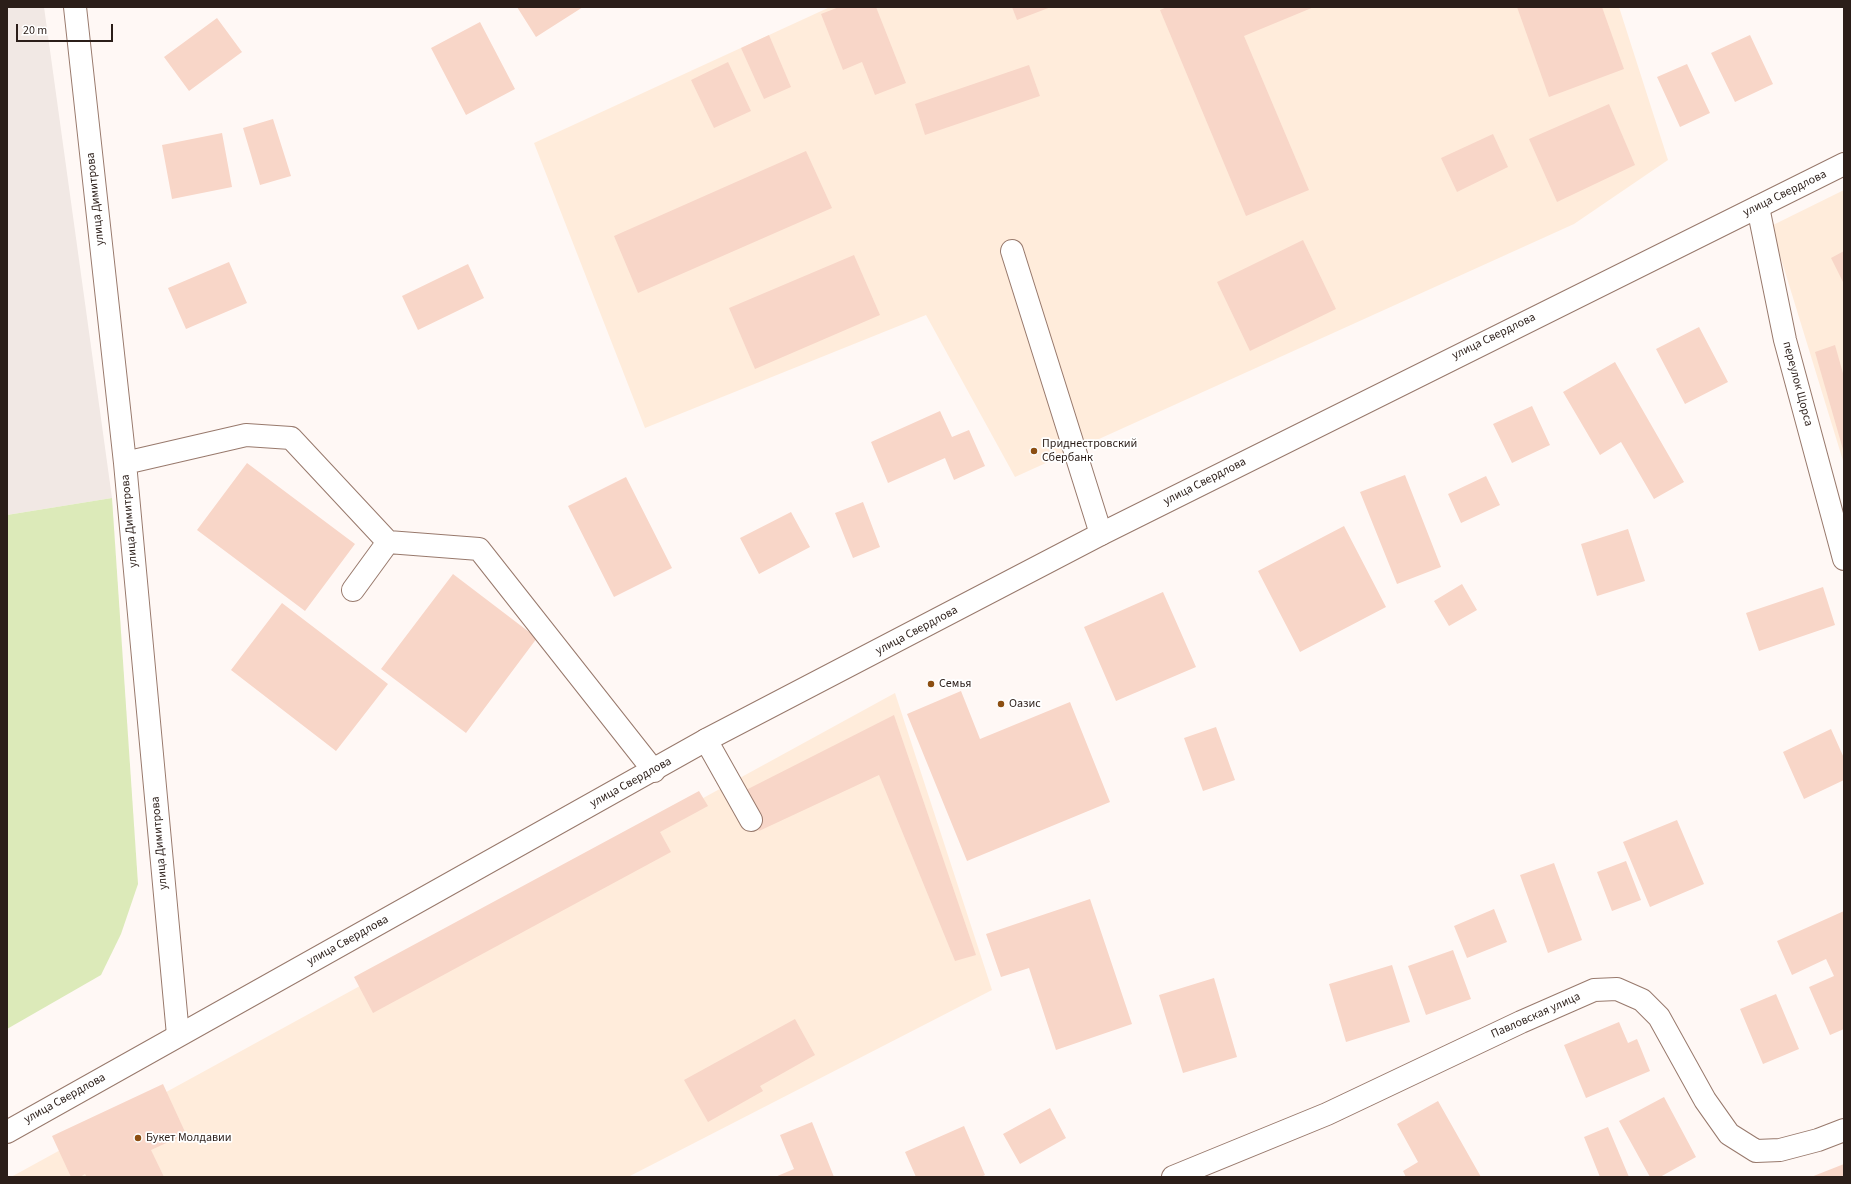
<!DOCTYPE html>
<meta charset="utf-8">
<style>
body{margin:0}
#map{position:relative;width:1851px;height:1184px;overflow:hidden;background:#fff8f5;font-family:"Source Sans 3",sans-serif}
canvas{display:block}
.frame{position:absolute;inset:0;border:8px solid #2b1e19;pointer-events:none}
.scale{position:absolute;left:16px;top:24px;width:97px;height:18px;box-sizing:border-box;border:2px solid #2b1e19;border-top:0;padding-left:5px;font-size:12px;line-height:14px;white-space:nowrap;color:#2b1e19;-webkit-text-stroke:3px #fff;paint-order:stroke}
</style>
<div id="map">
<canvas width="1851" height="1184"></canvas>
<div class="frame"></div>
<div class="scale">20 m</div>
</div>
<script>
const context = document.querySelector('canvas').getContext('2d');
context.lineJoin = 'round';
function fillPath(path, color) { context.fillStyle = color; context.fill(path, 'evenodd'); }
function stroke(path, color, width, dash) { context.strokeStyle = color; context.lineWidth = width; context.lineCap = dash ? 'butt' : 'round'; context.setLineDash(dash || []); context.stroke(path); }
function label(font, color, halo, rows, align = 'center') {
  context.font = font + ' "Source Sans 3",sans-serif'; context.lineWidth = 3.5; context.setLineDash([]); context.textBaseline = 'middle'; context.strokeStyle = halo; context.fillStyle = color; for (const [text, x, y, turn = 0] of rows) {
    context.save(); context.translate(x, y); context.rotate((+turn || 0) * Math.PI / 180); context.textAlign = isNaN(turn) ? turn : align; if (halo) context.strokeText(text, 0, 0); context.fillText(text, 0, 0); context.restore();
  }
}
fillPath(new Path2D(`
 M830 7H1619L1668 160 1574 224 1015 477 926 315 645 428 534 143Z
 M1844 190V464L1771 226Z
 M895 693 992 990 628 1177H11Z`), '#ffecdb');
fillPath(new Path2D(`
 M7 7H44L112 498 7 515Z`), '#f1e8e4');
fillPath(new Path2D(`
 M112 498 138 884 121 934 101 975 7 1029V515Z`), '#dceab9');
fillPath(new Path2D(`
 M517 7H583L536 37Z
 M839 7H876L906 83 875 95 862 62 843 70 821 14Z
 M1012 7H1051L1017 20Z
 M1167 7H1314L1244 36 1309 190 1246 216 1160 10Z
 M1517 7H1602L1624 69 1549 97Z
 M217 18 242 52 189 91 164 57Z
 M480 22 515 89 466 115 431 48Z
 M769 35 791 87 764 99 741 48Z
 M1750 35 1773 84 1735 102 1711 53Z
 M728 62 751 111 714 128 691 80Z
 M1687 64 1710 113 1680 127 1657 77Z
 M1029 65 1040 96 925 135 915 104Z
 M1609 104 1635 165 1557 202 1529 139Z
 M273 119 291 176 260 185 243 128Z
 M222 133 232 187 172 199 162 145Z
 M1493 134 1508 167 1457 192 1441 158Z
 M806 151 832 208 638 293 614 236Z
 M1303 240 1336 309 1250 351 1217 282Z
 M1844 251V284L1831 258Z
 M854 255 880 315 755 369 729 308Z
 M229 262 247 303 186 329 168 288Z
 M468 264 484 298 418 330 402 296Z
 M1699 327 1728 382 1685 404 1656 349Z
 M1835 345 1844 377V453L1815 352Z
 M1615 362 1684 482 1654 499 1621 442 1600 455 1563 392Z
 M1532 406 1550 445 1512 463 1493 424Z
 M940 411 952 437 969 430 985 466 954 480 945 458 888 483 871 442Z
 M247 463 355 544 305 611 197 530Z
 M1405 475 1441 567 1397 584 1360 492Z
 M1486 476 1500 505 1461 523 1448 494Z
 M626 477 672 568 614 597 568 506Z
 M863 502 880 547 853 558 835 513Z
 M791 512 810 547 759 574 740 538Z
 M1344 526 1386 607 1300 652 1258 571Z
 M1628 529 1645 581 1597 596 1581 544Z
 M453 574 537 638 466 733 381 669Z
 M1462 584 1477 610 1449 626 1434 601Z
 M1823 587 1835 625 1759 651 1746 613Z
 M1163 592 1196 667 1116 701 1084 627Z
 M282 603 388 684 336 751 231 670Z
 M961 691 980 739 1070 702 1110 802 967 861 907 714Z
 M894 715 976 955 955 961 879 775 759 831 742 792Z
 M1216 727 1235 780 1203 791 1184 738Z
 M1831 729 1844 758V780L1804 799 1783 752Z
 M699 791 708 806 660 832 671 852 373 1013 354 977Z
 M1677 820 1704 884 1650 907 1623 842Z
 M1626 861 1641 900 1612 911 1597 872Z
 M1554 863 1582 940 1548 953 1520 875Z
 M1090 899 1132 1024 1056 1050 1029 968 1001 977 986 934Z
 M1494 909 1507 942 1467 958 1454 926Z
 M1844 911V1029L1830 1035 1809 987 1834 976 1826 959 1792 975 1777 941Z
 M1453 950 1471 999 1426 1015 1408 966Z
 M1392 965 1410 1022 1346 1042 1329 984Z
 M1214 978 1237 1057 1183 1073 1159 995Z
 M1776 994 1799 1049 1763 1064 1740 1009Z
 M795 1019 815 1055 760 1086 763 1091 708 1122 684 1080Z
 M1619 1022 1628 1043 1637 1039 1650 1071 1586 1098 1564 1045Z
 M163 1084 186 1134 151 1150 164 1177H87L85 1174 80 1177H71L52 1136Z
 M1664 1097 1696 1157 1660 1177H1650L1619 1121Z
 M1438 1101 1481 1177H1406L1403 1171 1418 1162 1397 1124Z
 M1050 1108 1066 1138 1020 1164 1003 1134Z
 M812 1122 834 1177H775L794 1169 780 1135Z
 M964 1126 985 1175 981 1177H916L905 1152Z
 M1608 1127 1629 1177H1600L1584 1137Z
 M1844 1164V1177H1811Z`), '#f8d6c8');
const minor = new Path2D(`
 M75 7 125 463 178 1035
 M1758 207 1785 340 1844 559
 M1012 251 1101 534
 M125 463 246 435 291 438 388 542
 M353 590 388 542 479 549 654 771
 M706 740 751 820
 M1173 1177 1327 1114 1521 1022 1594 990 1617 989 1642 1000 1659 1017 1705 1100 1729 1134 1756 1151 1780 1150 1818 1140 1844 1130`);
const highway = new Path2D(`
 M7 1132 706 740 1101 534 1844 164`);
stroke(minor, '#98796c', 24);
stroke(highway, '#98796c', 24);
stroke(minor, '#fff', 22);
stroke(highway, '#fff', 22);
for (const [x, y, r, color] of [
 [1034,451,4,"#8c4e11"],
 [931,684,4,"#8c4e11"],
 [1001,704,4,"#8c4e11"],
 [138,1138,4,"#8c4e11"]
]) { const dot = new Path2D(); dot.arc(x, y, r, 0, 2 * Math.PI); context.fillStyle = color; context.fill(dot); stroke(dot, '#fff', 1.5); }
label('12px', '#2b1e19', '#fff', [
 ["улица Свердлова",1785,194,-26],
 ["улица Димитрова",96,199,-96],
 ["улица Свердлова",1494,337,-26],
 ["переулок Щорса",1797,384,75],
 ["улица Свердлова",1205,482,-27],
 ["улица Димитрова",130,521,-95],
 ["улица Свердлова",917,631,-28],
 ["улица Свердлова",631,783,-29],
 ["улица Димитрова",160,843,-95],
 ["улица Свердлова",348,941,-29],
 ["Павловская улица",1536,1016,-24],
 ["улица Свердлова",65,1099,-29]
]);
label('12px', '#2b1e19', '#fff', [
 ["Приднестровский",1042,444],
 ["Сбербанк",1042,458],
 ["Семья",939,684],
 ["Оазис",1009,704],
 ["Букет Молдавии",146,1138]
], 'left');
</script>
